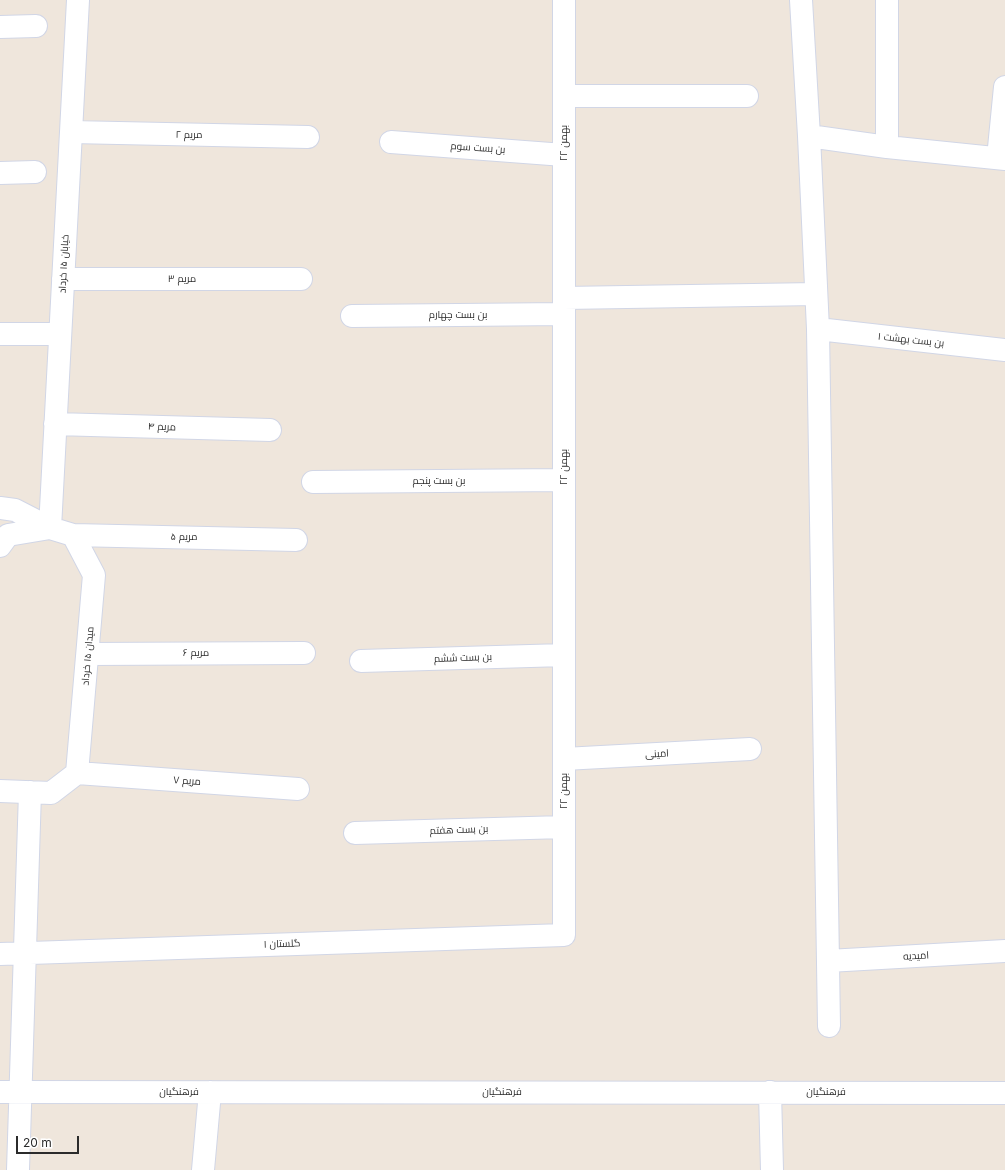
<!DOCTYPE html>
<meta charset="utf-8">
<style>
body{margin:0}
#map{position:relative;width:1005px;height:1170px;overflow:hidden;background:#efe6dc;font-family:Inter,sans-serif}
canvas{display:block}
.scale{position:absolute;left:16px;top:1136px;width:63px;height:18px;box-sizing:border-box;border:2px solid #2b2b2b;border-top:0;padding-left:5px;font-size:12px;line-height:14px;white-space:nowrap;color:#2b2b2b;-webkit-text-stroke:3px #fff;paint-order:stroke}
</style>
<div id="map">
<canvas width="1005" height="1170"></canvas>
<div class="scale">20 m</div>
</div>
<script>
const context = document.querySelector('canvas').getContext('2d');
context.lineJoin = 'round';
function stroke(path, color, width, dash) { context.strokeStyle = color; context.lineWidth = width; context.lineCap = dash ? 'butt' : 'round'; context.setLineDash(dash || []); context.stroke(path); }
function label(font, color, halo, rows, align = 'center') {
  context.font = font + ' Inter,Cairo,sans-serif'; context.lineWidth = 3; context.setLineDash([]); context.textBaseline = 'middle'; context.strokeStyle = halo; context.fillStyle = color; for (const [text, x, y, turn = 0] of rows) {
    context.save(); context.translate(x, y); context.rotate((+turn || 0) * Math.PI / 180); context.textAlign = isNaN(turn) ? turn : align; if (halo) context.strokeText(text, 0, 0); context.fillText(text, 0, 0); context.restore();
  }
}
const minor = new Path2D(`
 M801 0 809 136 818 329 829 1026
 M0 27 36 26
 M564 96H747
 M71 132 308 137
 M809 136 887 147 1005 159
 M391 142 564 155
 M887 147V0
 M998 158 1005 87
 M0 173 35 172
 M63 279H301
 M564 298 816 294
 M352 316 564 314
 M818 329 1005 350
 M0 334H60
 M55 424 270 430
 M313 482 564 480
 M0 508 15 510 50 528 78 0
 M73 535 296 540
 M0 546 8 535 50 528 73 535 94 575 77 773 51 793 0 791
 M88 654 304 653
 M361 661 564 655
 M564 759 750 749
 M77 773 298 789
 M355 833 564 827
 M0 954 564 935V0
 M828 961 1005 951
 M0 1092 1005 1093
 M770 1092 772 1170
 M18 1170 30 792
 M203 1170 210 1092`);
stroke(minor, '#d1d6e6', 24);
stroke(minor, '#fff', 22);
label('10px', '#2b2b2b', '#fff', [
 ["مریم ۲",189,135,1],
 ["۲۲ بهمن",564,143,-90],
 ["بن بست سوم",478,148,4],
 ["خیابان ۱۵ خرداد",64,264,-87],
 ["مریم ۳",182,279],
 ["بن بست چهارم",458,315],
 ["بن بست بهشت ۱",911,340,6],
 ["مریم ۴",162,427,2],
 ["۲۲ بهمن",564,467,-90],
 ["بن بست پنجم",439,481],
 ["مریم ۵",184,537,1],
 ["مریم ۶",196,653],
 ["میدان ۱۵ خرداد",88,656,-85],
 ["بن بست ششم",463,658,-2],
 ["امینی",657,754,-3],
 ["مریم ۷",187,781,4],
 ["۲۲ بهمن",564,791,-90],
 ["بن بست هفتم",459,830,-2],
 ["گلستان ۱",282,944,-2],
 ["امیدیه",916,956,-3],
 ["فرهنگیان",179,1092],
 ["فرهنگیان",502,1092],
 ["فرهنگیان",826,1092]
]);
</script>
